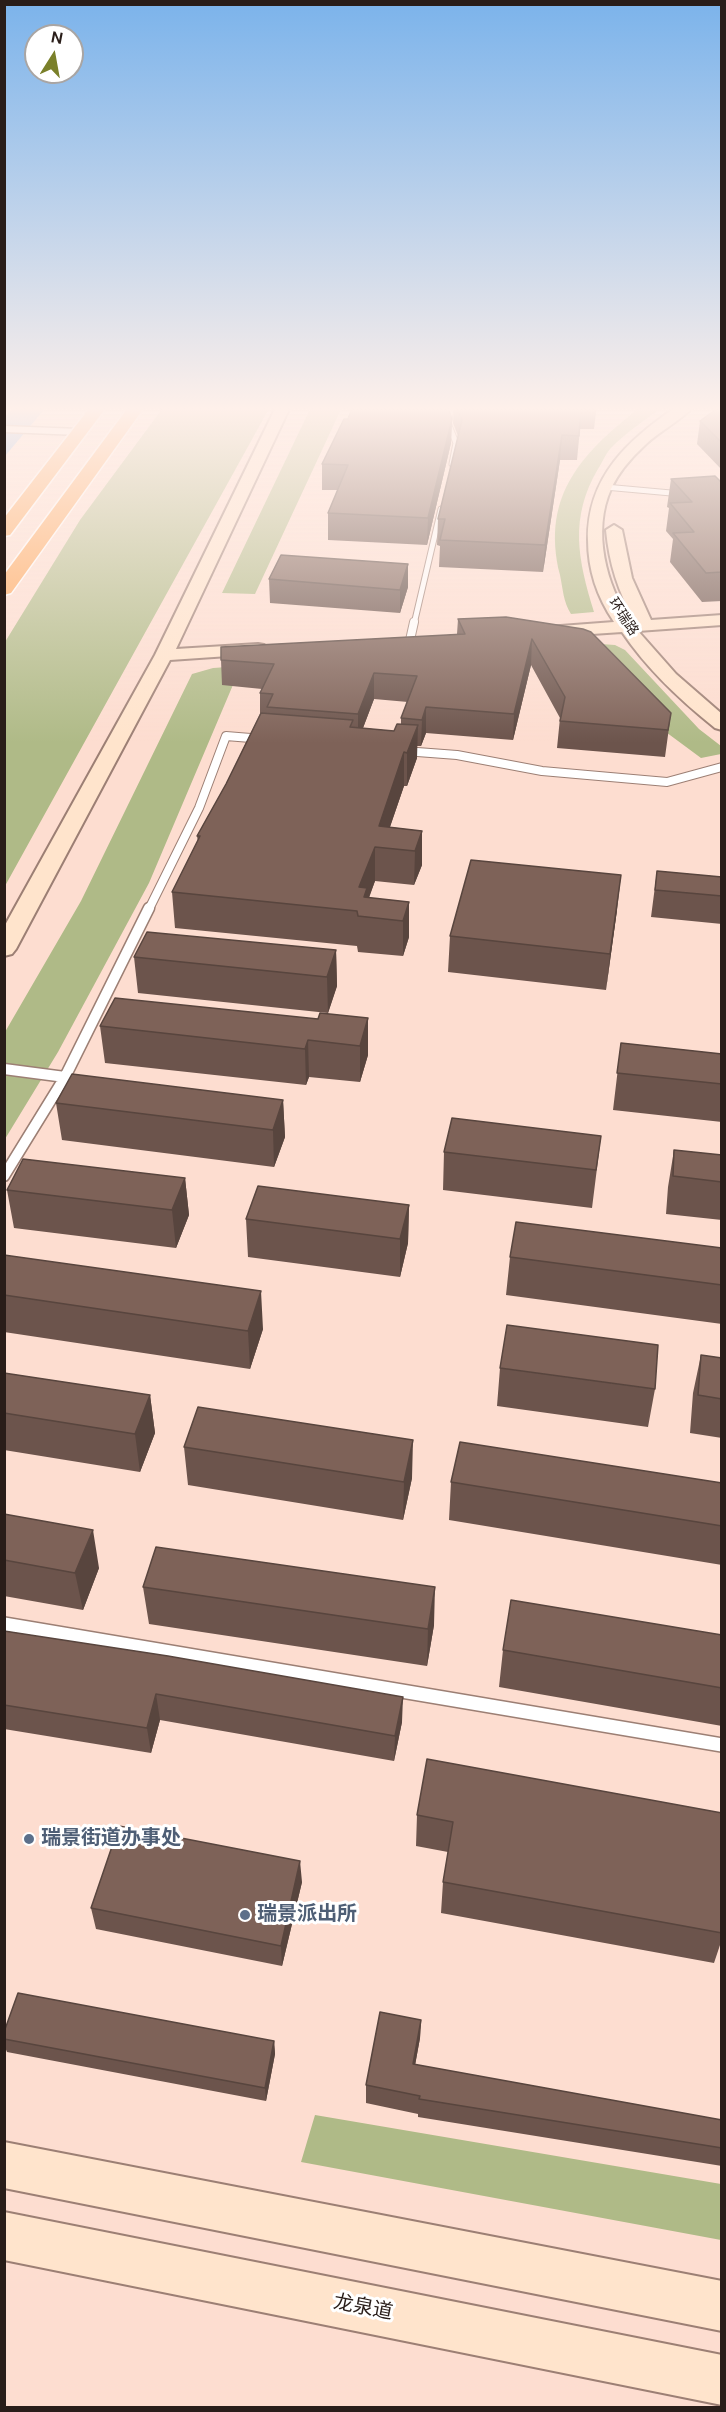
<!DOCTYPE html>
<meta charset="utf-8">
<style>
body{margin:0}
#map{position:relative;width:726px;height:2412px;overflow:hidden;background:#fdddd0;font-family:"DM Sans",sans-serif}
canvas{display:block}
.frame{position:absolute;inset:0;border:6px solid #291d19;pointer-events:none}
.north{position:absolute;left:24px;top:24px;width:60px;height:60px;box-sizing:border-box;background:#fff;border:2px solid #a9a5a3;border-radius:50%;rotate:11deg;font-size:16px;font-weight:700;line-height:24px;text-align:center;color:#291d19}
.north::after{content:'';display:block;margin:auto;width:21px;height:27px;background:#7a802a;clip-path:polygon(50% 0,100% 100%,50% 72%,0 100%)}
</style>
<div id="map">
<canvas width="726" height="2412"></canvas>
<div class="frame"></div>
<div class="north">N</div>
</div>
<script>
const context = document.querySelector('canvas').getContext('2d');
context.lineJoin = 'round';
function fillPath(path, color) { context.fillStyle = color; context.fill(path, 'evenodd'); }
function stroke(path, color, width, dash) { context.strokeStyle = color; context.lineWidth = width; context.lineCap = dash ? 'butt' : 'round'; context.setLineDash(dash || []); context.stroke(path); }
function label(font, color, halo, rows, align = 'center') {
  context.font = font + ' "DM Sans","Noto Sans SC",sans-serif'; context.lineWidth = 6; context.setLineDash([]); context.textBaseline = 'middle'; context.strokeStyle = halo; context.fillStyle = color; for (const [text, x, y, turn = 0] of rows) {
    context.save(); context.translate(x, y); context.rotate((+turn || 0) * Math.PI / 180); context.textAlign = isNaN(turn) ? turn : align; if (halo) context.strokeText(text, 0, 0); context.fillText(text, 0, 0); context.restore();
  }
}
fillPath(new Path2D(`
 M165 405H271L5 886V642L80 520Z
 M312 405H343L255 594 222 593Z
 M643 405H665C647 419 626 432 610 449 605 455 602 463 598 469 569 518 578 560 594 612L571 614C563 601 563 589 560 575 540 494 584 451 643 405Z
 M601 644 615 645 625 650 699 729 721 746V754L701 758 651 721 670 723Z
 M241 666 149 883 58 1052 5 1139V1032L81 901 192 674 213 668Z
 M315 2115 721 2184V2240L301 2162Z`), '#afba87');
fillPath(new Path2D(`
 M15 405H48L5 456V417Z`), '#78b1f0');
const laneFar3 = new Path2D(`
 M452 405 448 423 456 443 452 464
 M605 487 682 494
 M414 624 441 509`);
const laneFar2 = new Path2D(`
 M410 640 414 622
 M404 751 457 755 542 771 667 782 722 767
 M149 909 199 808 226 736 263 739`);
const laneFar1 = new Path2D(`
 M4 1069 65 1077
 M4 1176 65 1077 149 908`);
const lane = new Path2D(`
 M4 1624 722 1745`);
const street = new Path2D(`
 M4 426 79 429 84 432 79 435 4 432Z`);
const secondary = new Path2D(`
 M277 405H291L176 649 258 644 264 645 267 649 264 653 258 654 170 660 16 949 12 954 4 956V927L155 655Z
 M679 405H695C681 421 659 431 644 446 631 458 618 473 611 489 592 531 606 586 631 621H635C618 592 609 563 606 530L614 525 622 530 632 578 651 620 722 615V625L638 631 676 674 722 714V730L715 728C680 700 647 669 622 632L547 637 541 636 538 632 541 628 547 627 614 622C597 597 588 570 588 540 587 476 629 439 679 405Z
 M4 2142 722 2281V2331L4 2188Z
 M4 2212 722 2355V2405L4 2260Z`);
const highway = new Path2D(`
 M92 405H108L10 535 4 536V518Z
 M130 405H146L11 593 4 595V575Z`);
stroke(laneFar3, '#9c7f74', 7);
stroke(laneFar2, '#9c7f74', 10);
stroke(laneFar1, '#9c7f74', 13);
stroke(lane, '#9c7f74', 16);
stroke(street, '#9c7f74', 3);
stroke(secondary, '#9c7f74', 4);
stroke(highway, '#fff', 3);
stroke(laneFar3, '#fff', 5);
stroke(laneFar2, '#fff', 8);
stroke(laneFar1, '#fff', 10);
stroke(lane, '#fff', 13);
fillPath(street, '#fff');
fillPath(secondary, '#ffe4cc');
fillPath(highway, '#fea455');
fillPath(new Path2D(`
 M454 405H597L594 429H580L577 460H560L543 572 439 567 440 546 437 545 438 519 458 436 453 423Z
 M722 405V470L697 444 700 421Z
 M452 419 451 443 427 545 328 540V513L338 490H322V464Z
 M671 479 722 483V601L702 602 670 562 673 539 666 531 669 508 667 507Z
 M408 564V587L400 613 270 603 269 579Z
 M506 617 671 713 665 757 557 748 560 718 531 665 513 740 426 733 421 746H417V758L407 786H404L390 827 422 831V865L414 885 375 881 369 898 409 902V937L403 956 358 952 357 946 175 928 172 892 198 842 197 836 226 784 260 714V693L262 689 222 685 221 660 457 634 458 619ZM374 699 408 702 401 718V724L394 731 363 728Z
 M657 871 722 877V924L651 917Z
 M617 910 606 990 448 972 450 936Z
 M336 950 337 986 328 1013 138 993 134 957Z
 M368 1018V1055L360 1082 309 1077 306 1085 105 1063 100 1026Z
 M621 1043 722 1054V1122L613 1110Z
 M283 1100 285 1137 274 1167 62 1140 56 1103Z
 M601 1136 592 1208 443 1190 444 1152Z
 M674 1150 722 1155V1220L666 1214 668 1187Z
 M185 1178 189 1215 176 1248 14 1228 7 1190Z
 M409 1205 408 1243 400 1277 248 1257 246 1219Z
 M722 1248V1324L506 1295 510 1257Z
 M4 1255 263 1329 250 1369 4 1332Z
 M701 1355 722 1358V1438L690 1433 693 1393Z
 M500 1368 655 1389 648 1427 497 1406Z
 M4 1373 150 1395 155 1433 140 1472 4 1450Z
 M184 1447 412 1478 403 1520 188 1485Z
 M451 1482 722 1483V1565L449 1520Z
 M4 1514 99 1568 83 1610 4 1596Z
 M143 1587 434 1625 427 1666 149 1624Z
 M4 1631 402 1722 394 1761 160 1720 151 1753 4 1729Z
 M722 1635V1726L499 1687 503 1650Z
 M722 1813V1939L714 1963 441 1913 443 1882 448 1852 416 1846 417 1815Z
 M302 1882 282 1966 96 1929 91 1908Z
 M421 2020 420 2038 415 2065 722 2120V2166L418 2117V2114L366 2103V2085Z
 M4 2032 274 2041 275 2054 266 2101 7 2052 4 2045Z`), '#6c544c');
fillPath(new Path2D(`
 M452 419 451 443 427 545 428 518Z
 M562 435 560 460 543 572 545 545Z
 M408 564V587L400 613V590Z
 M532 639 531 665 513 740 514 714Z
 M374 673V699L358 741V714Z
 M426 707V733L421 746 422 720Z
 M418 725 417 758 407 786V753Z
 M404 752V786L383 847 379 826Z
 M422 831V865L414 885 415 851Z
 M375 847V881L367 902 359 887Z
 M621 875 617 910 606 990 610 954Z
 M409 902V937L403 956V921Z
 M336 950 337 986 328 1013 327 977Z
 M368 1018V1055L360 1082V1046Z
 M308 1040 309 1077 306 1085 305 1049Z
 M283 1100 285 1137 274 1167 273 1130Z
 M185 1178 189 1215 176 1248 172 1210Z
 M409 1205 408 1243 400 1277V1239Z
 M261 1291 263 1329 250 1369 248 1331Z
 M150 1395 155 1433 140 1472 135 1434Z
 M413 1440 412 1478 403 1520 404 1482Z
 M93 1530 99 1568 83 1610 75 1573Z
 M435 1587 434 1625 427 1666 428 1629Z
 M156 1694 160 1720 151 1753 147 1728Z
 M403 1697 402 1722 394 1761 395 1736Z
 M300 1861 302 1882 282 1966 281 1946Z
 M421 2020 420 2038 412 2082 413 2064Z
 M274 2041 275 2054 266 2101 265 2088Z`), '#58453e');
const building = new Path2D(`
 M353 405H447L452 419 428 518 328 513 348 465 322 464 344 419H348Z
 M456 405H581L579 436 562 435 545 545 440 540 445 519H438L462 420Z
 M722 405V443L700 421Z
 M715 476 722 483V572L706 573 673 533 694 532 670 503 692 502 671 479Z
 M281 555 408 564 400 590 269 579Z
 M506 617 583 629 591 632 671 713 668 730 560 721 565 697 532 639 514 714 426 707 422 720 401 718 417 676 374 673 358 714 267 707 273 694 260 693 274 664 221 660V647L465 634 458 619Z
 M261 713 353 720 350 727 394 731 397 724 418 725 407 753 404 752 379 826 422 831 415 851 375 847 359 887 367 888 364 897 409 902 403 921 358 916 357 911 172 892 200 836H197L226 784Z
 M471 860 621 875 610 954 450 936Z
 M657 871 722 877V896L655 890Z
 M147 932 336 950 327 977 134 957Z
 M115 998 318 1019 320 1013 368 1018 360 1046 308 1040 305 1049 100 1026Z
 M621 1043 722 1054V1084L617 1073Z
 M72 1074 283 1100 273 1130 56 1103Z
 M452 1118 601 1136 596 1170 444 1152Z
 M674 1150 722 1155V1182L673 1176Z
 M23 1159 185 1178 172 1210 7 1190Z
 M258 1186 409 1205 400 1239 246 1219Z
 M516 1222 722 1248V1285L510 1257Z
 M4 1255 261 1291 248 1331 4 1295Z
 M507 1325 658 1345 655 1389 500 1368Z
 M701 1355 722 1358V1399L698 1395Z
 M4 1373 150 1395 135 1434 4 1413Z
 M198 1407 413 1440 404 1482 184 1447Z
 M460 1442 722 1483V1526L451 1482Z
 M4 1514 93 1530 75 1573 4 1560Z
 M156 1547 435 1587 428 1629 143 1587Z
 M511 1600 722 1635V1688L503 1650Z
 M4 1631 168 1656 403 1697 395 1736 156 1694 147 1728 4 1705Z
 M427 1759 722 1813V1933L443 1882 453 1822 417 1815Z
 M119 1826 300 1861 281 1946 91 1908Z
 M18 1993 274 2041 265 2088 4 2039V2032Z
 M380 2012 421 2020 413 2064 722 2120V2148L419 2099 420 2096 366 2085Z`);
fillPath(building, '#7e6258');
stroke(building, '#58453e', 1.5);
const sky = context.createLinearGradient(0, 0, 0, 743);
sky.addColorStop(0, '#7bb3eb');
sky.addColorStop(0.55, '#fef0ea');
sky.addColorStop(1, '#fef0ea00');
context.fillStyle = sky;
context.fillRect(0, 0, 726, 743);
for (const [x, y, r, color] of [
 [29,1839,6,"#5c6f8a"],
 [245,1915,6,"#5c6f8a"]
]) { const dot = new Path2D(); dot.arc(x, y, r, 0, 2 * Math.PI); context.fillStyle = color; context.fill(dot); stroke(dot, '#fff', 2); }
label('14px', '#291d19', '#fff', [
 ["环瑞路",623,617,57]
]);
label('bold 20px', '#4e5e75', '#fff', [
 ["瑞景街道办事处",41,1839],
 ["瑞景派出所",257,1915]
], 'left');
label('20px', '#291d19', '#fff', [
 ["龙泉道",363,2308,11]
]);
</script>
